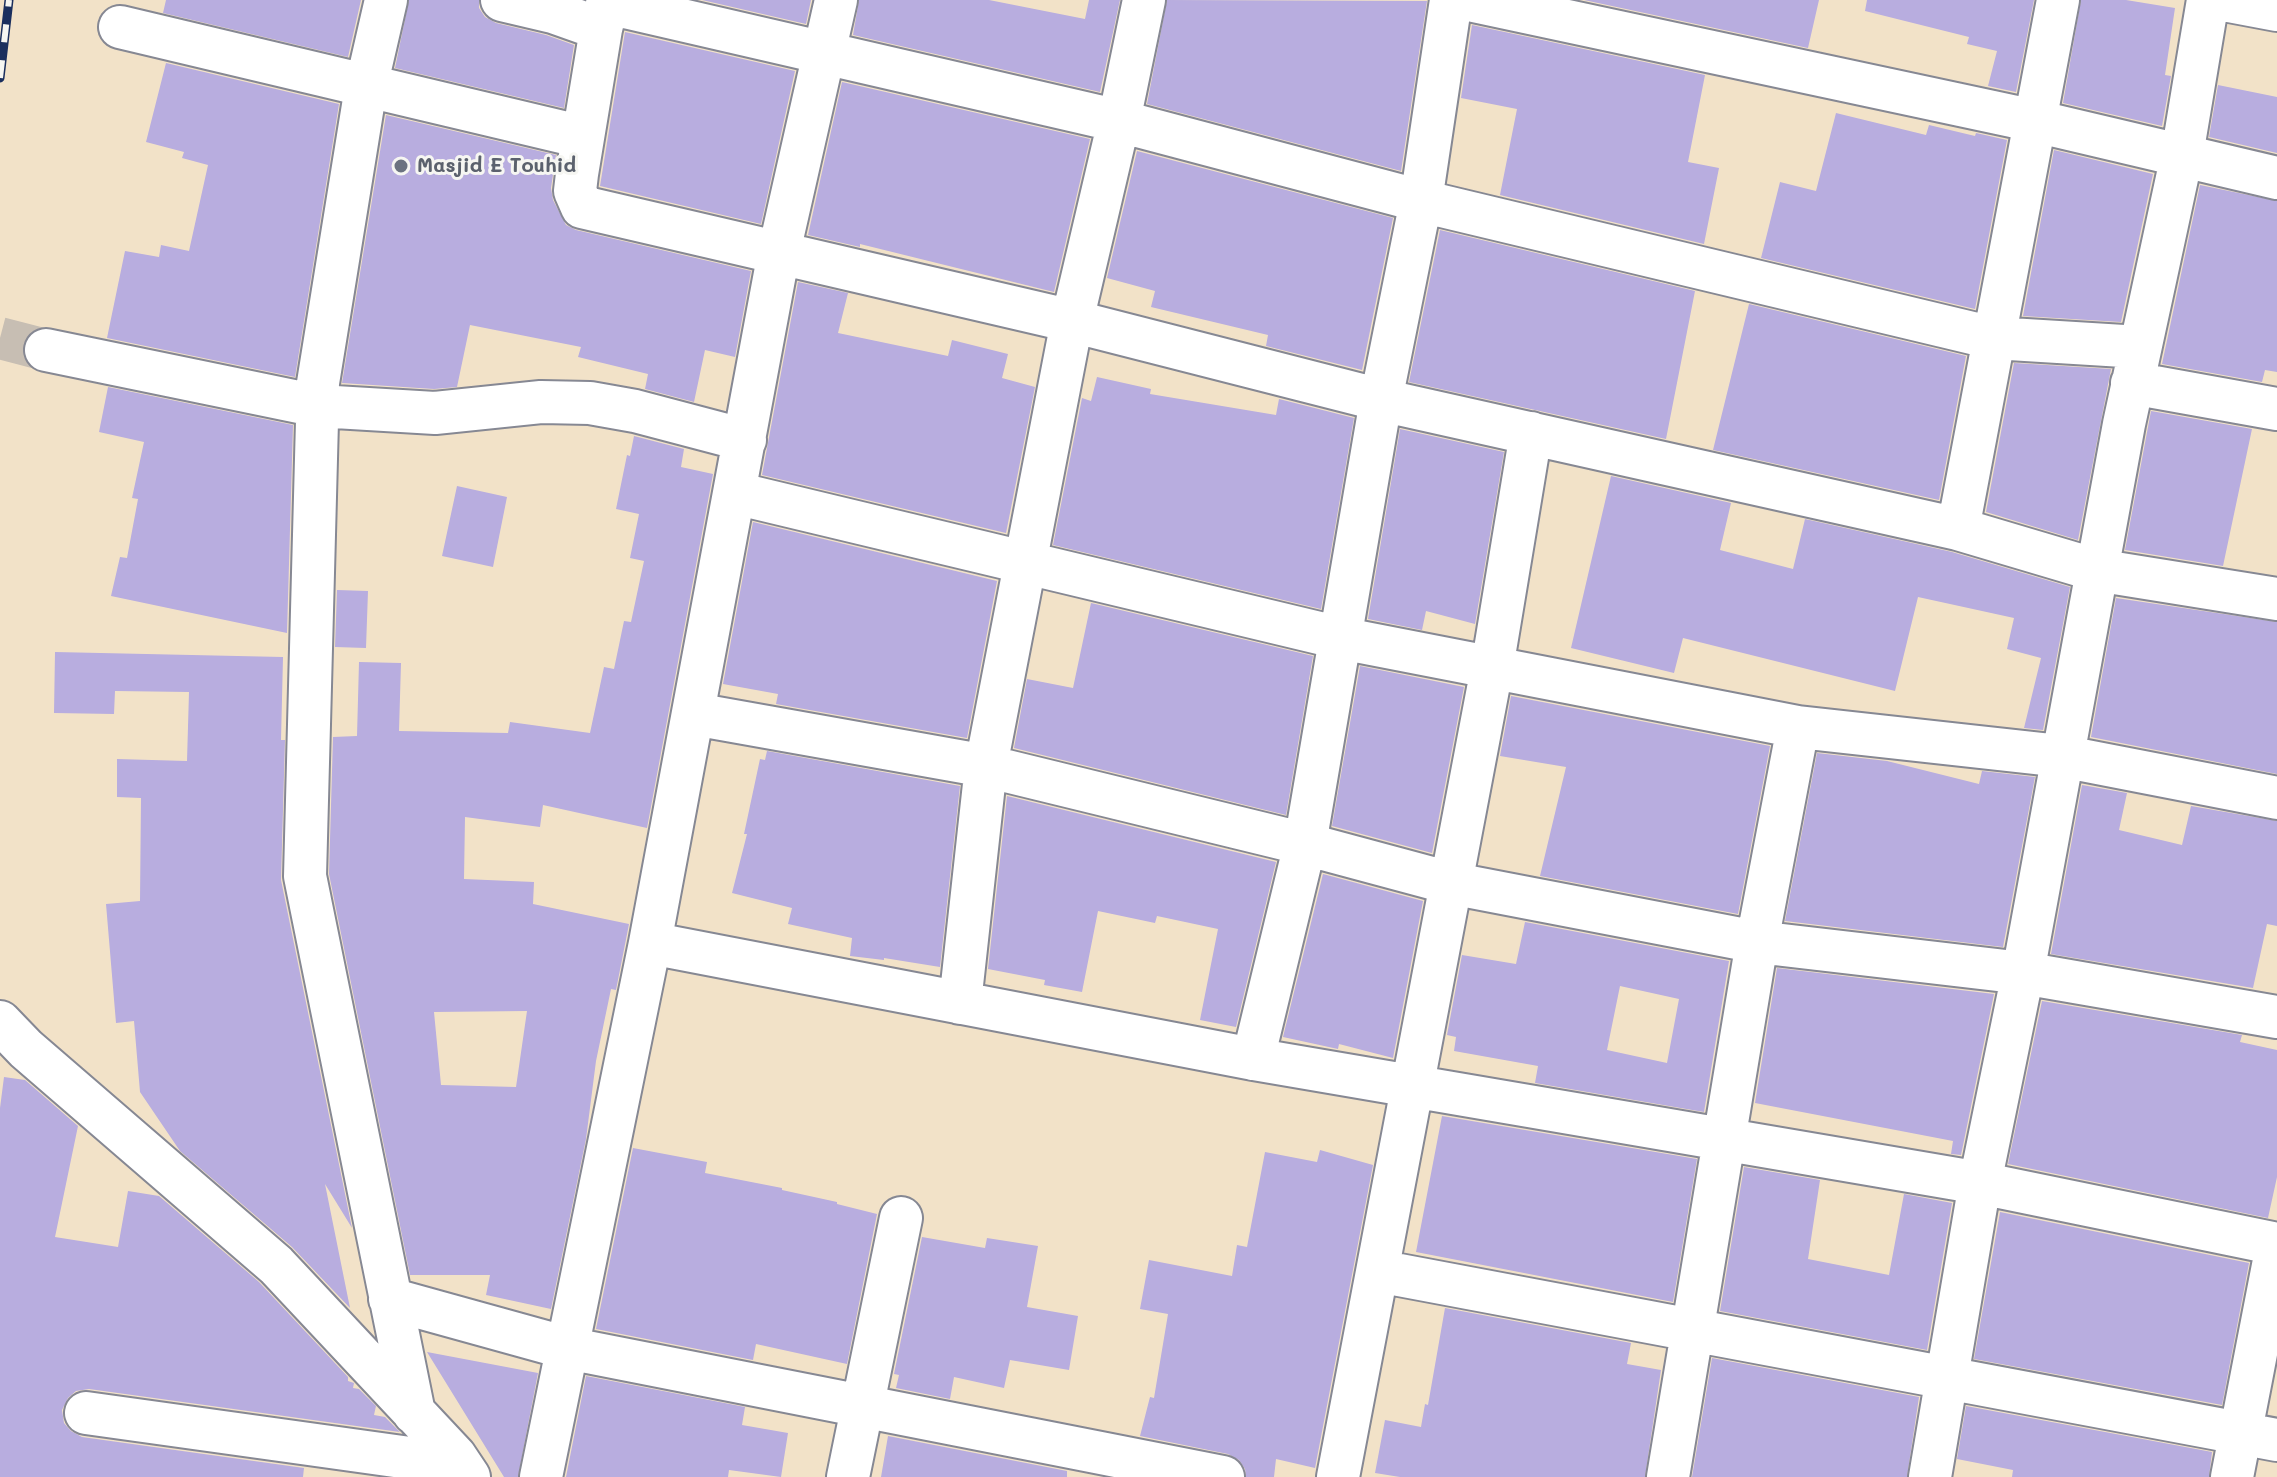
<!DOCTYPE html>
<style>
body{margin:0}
canvas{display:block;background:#f2e2c8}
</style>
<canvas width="2277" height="1477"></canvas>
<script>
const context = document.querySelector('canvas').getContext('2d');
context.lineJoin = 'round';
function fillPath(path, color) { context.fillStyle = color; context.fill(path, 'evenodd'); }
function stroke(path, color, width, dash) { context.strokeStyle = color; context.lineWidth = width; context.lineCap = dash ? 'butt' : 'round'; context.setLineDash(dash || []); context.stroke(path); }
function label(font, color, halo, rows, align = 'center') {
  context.font = font + ' Mali,sans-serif'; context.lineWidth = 6; context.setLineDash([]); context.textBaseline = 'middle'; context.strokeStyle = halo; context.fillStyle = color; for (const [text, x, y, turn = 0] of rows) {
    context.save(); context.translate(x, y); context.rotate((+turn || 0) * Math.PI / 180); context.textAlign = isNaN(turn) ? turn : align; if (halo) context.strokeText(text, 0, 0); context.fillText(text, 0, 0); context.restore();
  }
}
fillPath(new Path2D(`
 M166 0H361L348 57 163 13Z
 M409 0H479V8L485 17 496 23 546 35 574 45 564 108 395 68Z
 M702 0H811L806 24Z
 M859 0H989L1085 19 1089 0H1120L1100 92 853 35Z
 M1167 0 1427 1 1401 171 1147 104Z
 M1584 0H1819L1808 48Z
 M1867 0H2034L2016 92 1988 86 1997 51 1967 44 1969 37 1865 11Z
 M2081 0H2126L2175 8 2165 75 2171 76 2162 126 2063 103Z
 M1472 25 1705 75 1688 162 1719 168 1704 244 1500 195 1517 109 1461 98Z
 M625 32 795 71 761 224 600 186Z
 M166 63 339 104 295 377 107 338 125 251 159 257 161 245 189 251 208 165 182 158 184 152 146 142Z
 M842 82 1090 139 1054 292 860 244V247L808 235Z
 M2218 85 2277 97V153L2209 137Z
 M1836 113 1926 135 1929 125 1975 136 1976 133 2007 140 1975 309 1761 258 1780 182 1816 191Z
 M386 115 556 155 551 188 553 200 566 225 576 230 751 271 735 357 705 350 694 402 645 389 648 374 578 357 581 347 470 325 457 387 434 389 342 383Z
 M2054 150 2153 174 2121 322 2023 316Z
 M1137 151 1393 218 1362 370 1266 346 1268 335 1151 307 1155 291 1107 278Z
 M2200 185 2277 201V372L2265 370 2262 382 2162 364Z
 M1440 230 1695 291 1666 439 1409 382Z
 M798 282 848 293 838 333 948 356 952 340 1008 354 1002 378 1035 387 1006 533 762 475Z
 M1749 304 1966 356 1939 500 1713 450Z
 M2014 363 2111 369 2078 540 1986 512Z
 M1097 377 1151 389 1150 394 1276 415 1279 399 1354 418 1321 609 1053 545 1082 398 1091 401Z
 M108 387 293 425 287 633 111 596 120 557 127 558 138 499 132 498 144 442 99 432Z
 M2151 411 2252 429 2223 566 2125 550Z
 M1400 429 1504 452 1475 624 1426 611 1422 630 1368 619Z
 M634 436 684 449 681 467 713 474 647 828 543 805 540 827 465 817 464 879 534 882 533 904 629 924 616 990 611 989 596 1061 586 1139 551 1309 486 1295 490 1275H410L329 874 333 737 357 736 359 662 401 663 399 731 508 733 510 722 590 733 604 667 614 669 624 621 631 622 644 561 630 558 639 514 616 509 627 455 630 456ZM527 1011 516 1087 441 1085 434 1012Z
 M1611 476 1731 503 1720 550 1793 569 1805 519 1952 552 2070 587 2043 730 2024 728 2041 658 2007 649 2014 618 1918 597 1895 691 1683 638 1674 673 1571 648Z
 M457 486 507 497 493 567 442 556Z
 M753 522 997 581 967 738 776 704 778 694 723 684Z
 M337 590 368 591 366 648 335 647Z
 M2116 598 2277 622V774L2091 737Z
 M1091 603 1313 656 1286 815 1014 748 1027 679 1073 688Z
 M55 652 283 657 281 740H285L281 880 352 1228 325 1184 350 1308 292 1247 180 1151 140 1092 134 1021 116 1023 106 904 140 901 141 798 117 797V759L187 761 189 692 115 691 114 714 54 713Z
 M1360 666 1464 687 1432 853 1332 826Z
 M1511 696 1770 746 1738 914 1540 876 1566 767 1500 756Z
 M767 751 960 786 940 967 884 958V960L850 956 852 938 788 924 792 908 732 893 747 834H744L760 759 765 760Z
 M1817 753 1887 761 1979 784 1982 771 2035 777 2003 947 1785 921Z
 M2082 785 2127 793 2119 830 2182 845 2191 806 2277 821V926L2267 924 2253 988 2051 954Z
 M1007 796 1276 862 1236 1027 1200 1020 1218 929 1157 916 1155 923 1098 911 1082 992 1044 985 1045 980 988 969Z
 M1323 874 1423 901 1393 1058 1339 1044 1338 1049 1283 1037Z
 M1525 922 1729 961 1704 1112 1535 1083 1538 1066 1454 1051 1456 1037 1447 1035 1462 955 1516 964ZM1620 986 1679 999 1667 1063 1607 1050Z
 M1777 968 1994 994 1961 1155 1951 1154 1953 1141 1755 1103Z
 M2042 1001 2242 1035 2240 1042 2277 1050V1177L2268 1218 2008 1164Z
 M4 1077 25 1080 78 1126 55 1237 118 1247 128 1191 159 1196 259 1282 348 1377V1381L354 1383 353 1388 359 1389 376 1406 374 1415 385 1417 400 1432 89 1389 76 1391 68 1398 62 1410 64 1423 71 1431 82 1437 304 1468 303 1477H0V1108Z
 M1442 1116 1697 1159 1673 1302 1416 1252Z
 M633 1148 707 1162 705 1173 782 1188V1190L837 1202V1204L877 1214 847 1364 756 1344 753 1360 596 1329Z
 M1320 1150 1373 1165 1315 1468 1276 1459 1274 1477H1246L1245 1469 1239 1460 1228 1454 1140 1436 1150 1397 1154 1398 1168 1314 1140 1309 1149 1260 1232 1276 1237 1245 1247 1247 1265 1152 1317 1162Z
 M1744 1167 1820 1180 1808 1259 1889 1275 1904 1194 1952 1203 1927 1350 1720 1311Z
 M2000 1212 2249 1263 2222 1405 1974 1359Z
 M922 1237 985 1248 987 1238 1038 1246 1027 1307 1078 1316 1069 1370 1010 1360 1004 1388 954 1377 950 1399 896 1388 899 1375 894 1374Z
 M1445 1308 1631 1343 1627 1364 1661 1370 1645 1477H1400L1375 1473 1385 1420 1421 1427 1425 1404 1428 1405Z
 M427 1352 538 1373 518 1477H504Z
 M1712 1358 1919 1397 1907 1477H1692Z
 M586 1376 745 1407 742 1425 788 1433 781 1477 729 1470 728 1477H566Z
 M1966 1406 2212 1452 2209 1477H2012L2013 1470 1957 1459Z
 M888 1436 1067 1471V1477H881Z`), '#b8addf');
stroke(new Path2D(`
 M0 338 46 350`), '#c7beb3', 42, [42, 21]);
const street = new Path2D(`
 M386 0 366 87 318 383 305 876 414 1413
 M502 0 553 12 601 29
 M608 0 601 29 577 174 575 191 582 207 1072 321 1381 400 1958 529 2096 570 2277 599
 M1469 0 2035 121 2277 178
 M2224 0 2277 10
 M608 3 1119 121 1421 201 1993 338 2140 347
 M120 27 583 137
 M46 350 318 406 435 413 541 402 590 403 635 411 745 440
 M2132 383 2277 409
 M735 493 1340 638 1798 727 1757 942 1668 1477
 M1958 529 2058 0
 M694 714 986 766 1305 844 1450 883 1757 942 2023 973 2277 1017
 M1798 727 2061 756 2277 798
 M650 943 1253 1059 1980 1183 2277 1244
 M960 1003 986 766 1072 321 1119 121 1144 0
 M0 1022 26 1049 276 1265 455 1456 469 1477
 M1253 1059 1305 844 1381 400 1421 201 1451 0
 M1378 1271 2277 1440
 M390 1299 567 1348 1223 1477
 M86 1413 460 1465
 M541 1477 650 943 779 252 836 0
 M848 1477 901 1218
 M1338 1477 1492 668 1531 433
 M1930 1477 1980 1183 2023 973 2124 424 2182 155 2208 0
 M2232 1477 2277 1245`);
stroke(street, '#868893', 46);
stroke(street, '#fff', 42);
const rail = new Path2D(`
 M0 78 9 0`);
stroke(rail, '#1b2f5e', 9);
stroke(rail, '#f6f6f2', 6, [18]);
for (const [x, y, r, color] of [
 [401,166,8,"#6b7280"]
]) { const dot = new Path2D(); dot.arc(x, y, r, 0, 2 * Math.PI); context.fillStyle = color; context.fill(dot); stroke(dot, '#f6f6f2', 3); }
label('bold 20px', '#5b616d', '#f6f6f2', [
 ["Masjid E Touhid",417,166]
], 'left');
</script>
